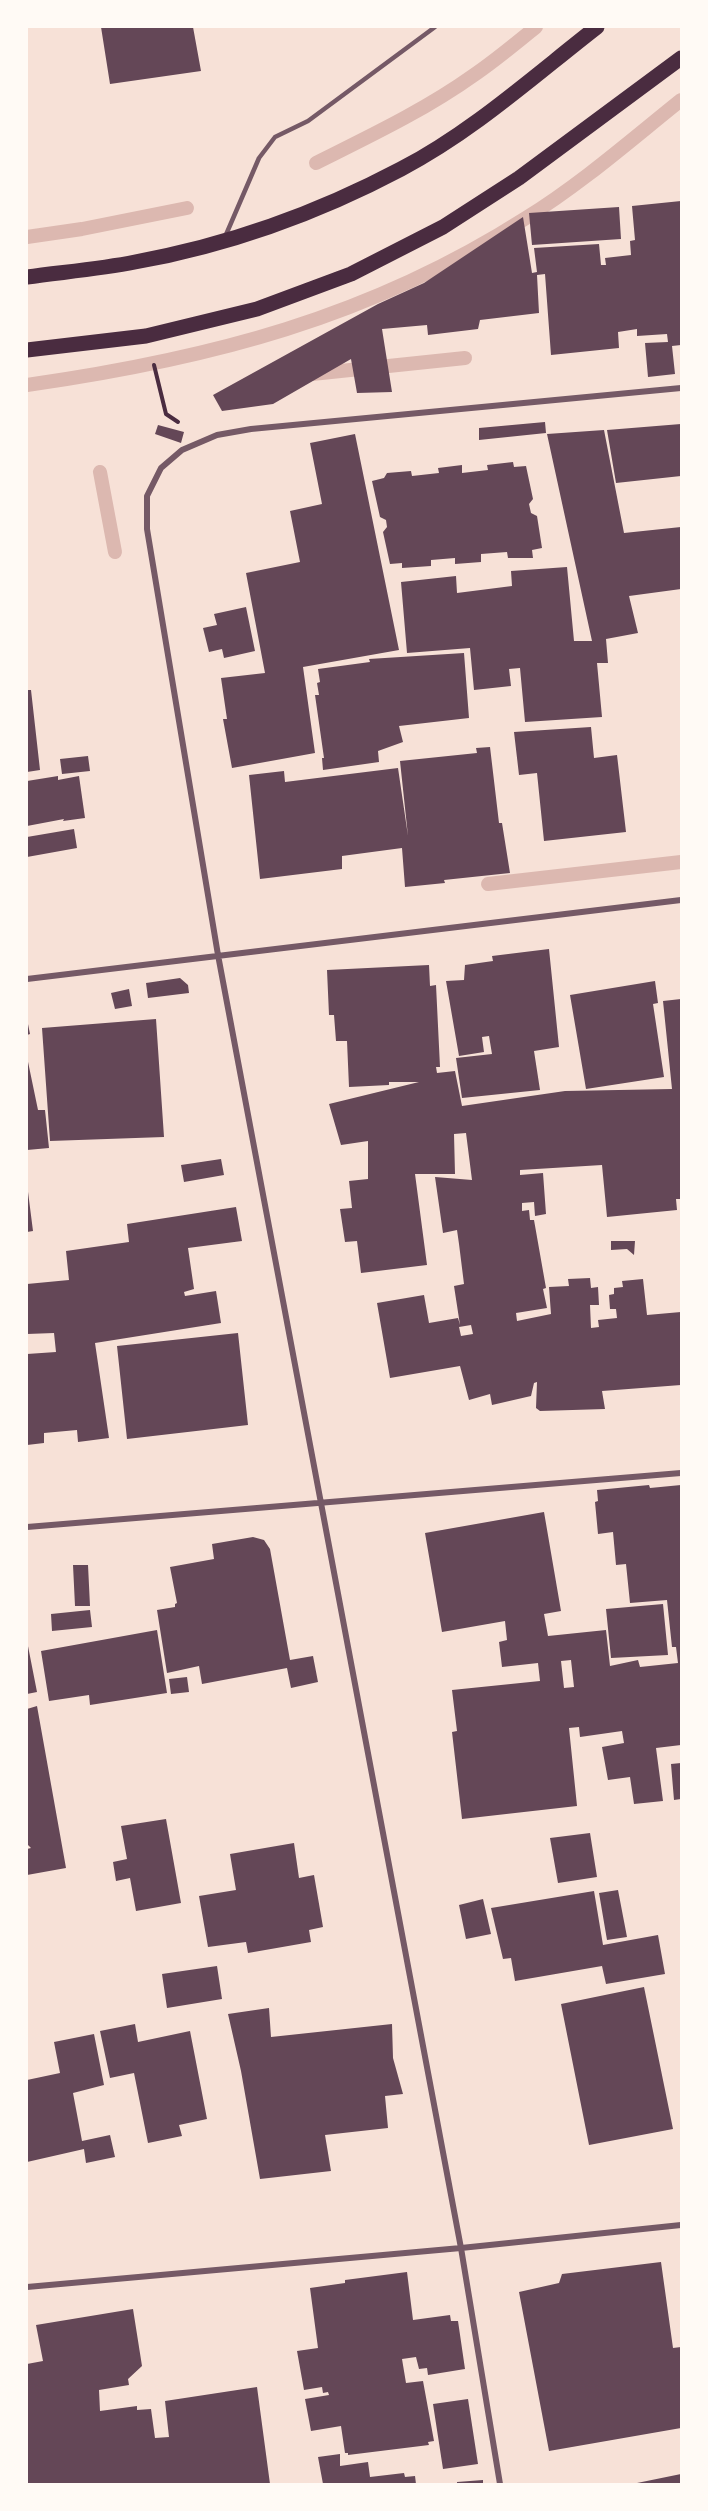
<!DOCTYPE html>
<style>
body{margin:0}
#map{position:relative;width:708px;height:2511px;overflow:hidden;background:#f7e1d7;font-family:"Exo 2",sans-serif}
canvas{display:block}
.frame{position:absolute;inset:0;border:28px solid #fffaf5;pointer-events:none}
</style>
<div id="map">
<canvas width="708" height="2511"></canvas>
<div class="frame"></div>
</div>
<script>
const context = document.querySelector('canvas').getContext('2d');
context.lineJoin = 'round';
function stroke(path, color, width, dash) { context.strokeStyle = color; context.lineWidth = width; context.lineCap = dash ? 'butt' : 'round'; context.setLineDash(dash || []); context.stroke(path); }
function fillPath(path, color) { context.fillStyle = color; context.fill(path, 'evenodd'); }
stroke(new Path2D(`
 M316 163C370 136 425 110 474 75 496 60 516 43 536 27
 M27 237 82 229 187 208
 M312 374 465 358
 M27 385C209 359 369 318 526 218 581 184 631 140 681 100
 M100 472 115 552
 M488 884 681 862`), '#dcb8b0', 14);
fillPath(new Path2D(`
 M101 27H193L201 71 110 84Z
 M681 201V345L672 346 675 374 648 377 645 343 668 342 667 334 637 336V329L618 332 619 348 551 355 545 274 537 275 539 313 480 320 478 329 428 335 427 325 382 329 392 392 357 393 351 359 273 404 222 411 213 395 378 304 424 283 523 217 532 273 537 272 534 248 599 244 601 265H606L605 258 631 255 630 241 635 240 632 206Z
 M619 207 621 239 532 245 529 213Z
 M545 422 546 433 479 440V428Z
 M681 424V476L616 483 607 430Z
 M158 425 184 432 181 443 155 434Z
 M604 430 624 533 681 527V589L629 596 638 633 606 639 608 663H597L602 717 525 722 520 668 509 669 511 686 474 690 470 648 407 653 401 582 456 576 457 593 512 586 511 571 567 567 574 641H592L547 434Z
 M355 434 399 650 303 667 315 753 232 768 223 719H227L221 678 265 673 246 573 300 562 290 511 322 504 310 443Z
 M513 462 514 467 526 466 533 499 529 504 531 513 537 516 542 548 532 550 533 558H508L507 552 481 554V562L455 564V558L431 560V566L402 568V563L390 564 383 532 387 527 386 520 380 517 372 481 384 478 387 473 411 471 412 476 439 473 438 468 462 465V473L488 470 487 465Z
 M246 607 255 651 224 658 222 649 209 652 203 628 217 625 214 614Z
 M464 653 469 718 399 726 403 742 378 751 379 762 323 770 322 758H324L315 695H319L317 683 320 682 318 669 370 662 369 659Z
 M27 690H31L40 770 27 772Z
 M591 727 594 758 617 755 626 832 544 841 537 773 519 775 514 732Z
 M490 747 499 823H502L510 873 444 880 445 883 405 887 402 848 342 856V869L260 879 249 775 284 771 285 782 398 768 408 836 400 761 477 753 476 748Z
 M88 756 90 771 62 774 60 759Z
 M58 776V780L79 776 85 818 63 821 64 819 27 826V781Z
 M74 829 77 848 27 857V837Z
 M549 949 559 1047 534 1051 540 1090 462 1098 456 1058 492 1054 489 1036 482 1037 484 1052 459 1056 446 981 464 980 465 965 493 961 492 956Z
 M429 965 430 986 436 985 440 1067H436L437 1073 455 1071 462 1106 565 1091 672 1089 663 1001 681 999V1199H676L677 1210 607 1217 602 1165 520 1170V1175L543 1173 546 1214 535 1216 534 1202 522 1203V1211L529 1210 530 1220H534L546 1288 543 1289 547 1308 516 1313 517 1321 551 1314 549 1287 569 1286 568 1279 590 1278 591 1288 598 1287 599 1305H590L591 1328 599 1327 598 1320 617 1318 616 1309H610L609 1295 614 1294V1288L623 1287 622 1281 643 1279 647 1315 681 1312V1385L602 1391 605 1409 540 1411 536 1408 537 1382 534 1383 531 1396 492 1405 490 1394 469 1400 460 1366 390 1378 377 1303 424 1295 429 1323 458 1318 460 1325 454 1286 464 1284 459 1244 457 1230 443 1233 435 1177 472 1180 466 1133 454 1134 455 1174H415L427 1265 361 1273 357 1241 345 1242 340 1209 352 1208 349 1181 368 1179V1141L341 1145 329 1104 419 1082H389V1085L349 1087 347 1041H336L334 1015H329L327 970ZM471 1325 473 1334 461 1336 459 1327Z
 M180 978 188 985 189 993 148 998 146 983Z
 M655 981 658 1003 653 1004 664 1077 586 1089 570 995Z
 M129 989 132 1006 115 1009 111 993Z
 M27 1019 30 1034 27 1035Z
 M156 1019 164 1137 50 1141 42 1028Z
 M27 1057 38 1110H45L49 1148 27 1150Z
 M221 1159 224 1175 184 1182 181 1165Z
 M27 1184 33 1231 27 1232Z
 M236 1207 242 1241 188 1248 194 1289 184 1292 185 1296 216 1291 221 1323 95 1343 109 1438 78 1442 77 1430 44 1433V1443L27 1445V1354L56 1352 54 1333 27 1334V1284L69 1280 66 1251 129 1242 127 1224Z
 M611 1241H635L634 1255 627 1249 611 1250Z
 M238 1333 248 1425 127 1439 117 1346Z
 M649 1485 650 1488 681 1485V1745L656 1748 663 1801 634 1804 630 1777 608 1780 602 1747 624 1743 622 1731 580 1737 579 1727 569 1728 577 1806 462 1819 452 1732 457 1731 452 1690 540 1681 538 1663 502 1667 499 1642 507 1640 505 1621 442 1632 425 1533 544 1512 561 1611 544 1614 548 1636 606 1630 610 1666 638 1660 640 1667 678 1663 676 1647H672L667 1600 630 1603 626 1564 616 1565 613 1532 598 1534 595 1502 598 1501 597 1490ZM571 1660 574 1687 564 1688 561 1661Z
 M253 1537 264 1540 270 1549 290 1660 313 1656 318 1682 291 1688 287 1668 202 1684 199 1666 167 1673 157 1610 175 1607V1604L177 1603 170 1567 214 1559 212 1544Z
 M73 1565H88L90 1606H75Z
 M663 1604 668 1655 611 1658 606 1609Z
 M90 1610 92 1627 52 1631 51 1614Z
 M157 1630 167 1693 90 1705 89 1695 49 1701 41 1651Z
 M27 1641 37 1692 27 1694Z
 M187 1677 189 1692 171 1694 169 1679Z
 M37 1706 66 1868 27 1875V1849L31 1848 27 1844V1709Z
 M681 1763V1799L674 1800 671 1764Z
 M166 1819 181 1903 136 1911 130 1878 116 1881 113 1862 127 1859 121 1826Z
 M590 1833 597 1877 558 1883 550 1838Z
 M294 1843 299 1878 314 1875 323 1927 309 1930 311 1942 248 1953 246 1942 208 1947 199 1896 236 1890 230 1854Z
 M618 1890 627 1937 607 1940 599 1893Z
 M594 1891 603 1945 658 1935 665 1974 606 1984 602 1966 515 1981 511 1958 503 1959 491 1908Z
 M483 1899 491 1934 466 1939 459 1905Z
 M217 1966 222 1999 167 2008 162 1974Z
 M644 1987 673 2129 589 2145 561 2004Z
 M269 2008 271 2037 392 2024 393 2058 403 2094 385 2096 388 2128 325 2135 331 2171 260 2179 241 2071 228 2014Z
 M135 2024 138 2042 190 2031 207 2119 179 2125 182 2136 148 2143 134 2073 110 2078 100 2031Z
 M94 2034 104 2085 73 2093 82 2141 110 2135 115 2157 86 2163 84 2149 27 2162V2080L60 2073 54 2042Z
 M661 2262 673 2348 681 2347V2428L549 2451 519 2292 559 2283 562 2274Z
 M407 2272 413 2320 450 2315 451 2321H458L465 2369 428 2375 427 2368 419 2369 416 2357 402 2359 406 2383 423 2381 434 2441 428 2442 429 2445 348 2455V2453H345L341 2426 311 2431 305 2399 329 2395 328 2392 323 2393 322 2387 304 2390 297 2351 318 2348 310 2288 345 2283V2280Z
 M133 2309 142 2366 128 2379 129 2385 99 2390 100 2411 137 2406V2410L151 2409 155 2438 169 2437 165 2401 257 2387 270 2484H27V2364L43 2361 36 2325Z
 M468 2399 478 2464 443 2469 433 2404Z
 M340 2454V2466L368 2462 370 2477 404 2473 405 2477 415 2476 416 2484H323L318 2457Z
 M681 2474V2484H637V2483Z
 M483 2480V2484H457V2482Z`), '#644757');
stroke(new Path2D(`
 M154 365 166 414 178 422`), '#4a2c40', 4);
stroke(new Path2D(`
 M225 237 259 158 275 137 308 121 435 27`), '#755966', 4.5);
stroke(new Path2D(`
 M27 979 681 900
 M27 1527 681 1473
 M27 2287 461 2248 681 2225
 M500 2484 461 2248 218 955 147 529V496L161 468 182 450 217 435 251 429 681 388`), '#755966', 6);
stroke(new Path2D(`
 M27 277C63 272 100 269 135 262 229 245 318 213 401 169 472 132 534 76 597 27
 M27 350 146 336 257 309 351 274 443 227 519 178 681 58`), '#4a2c40', 15);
</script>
